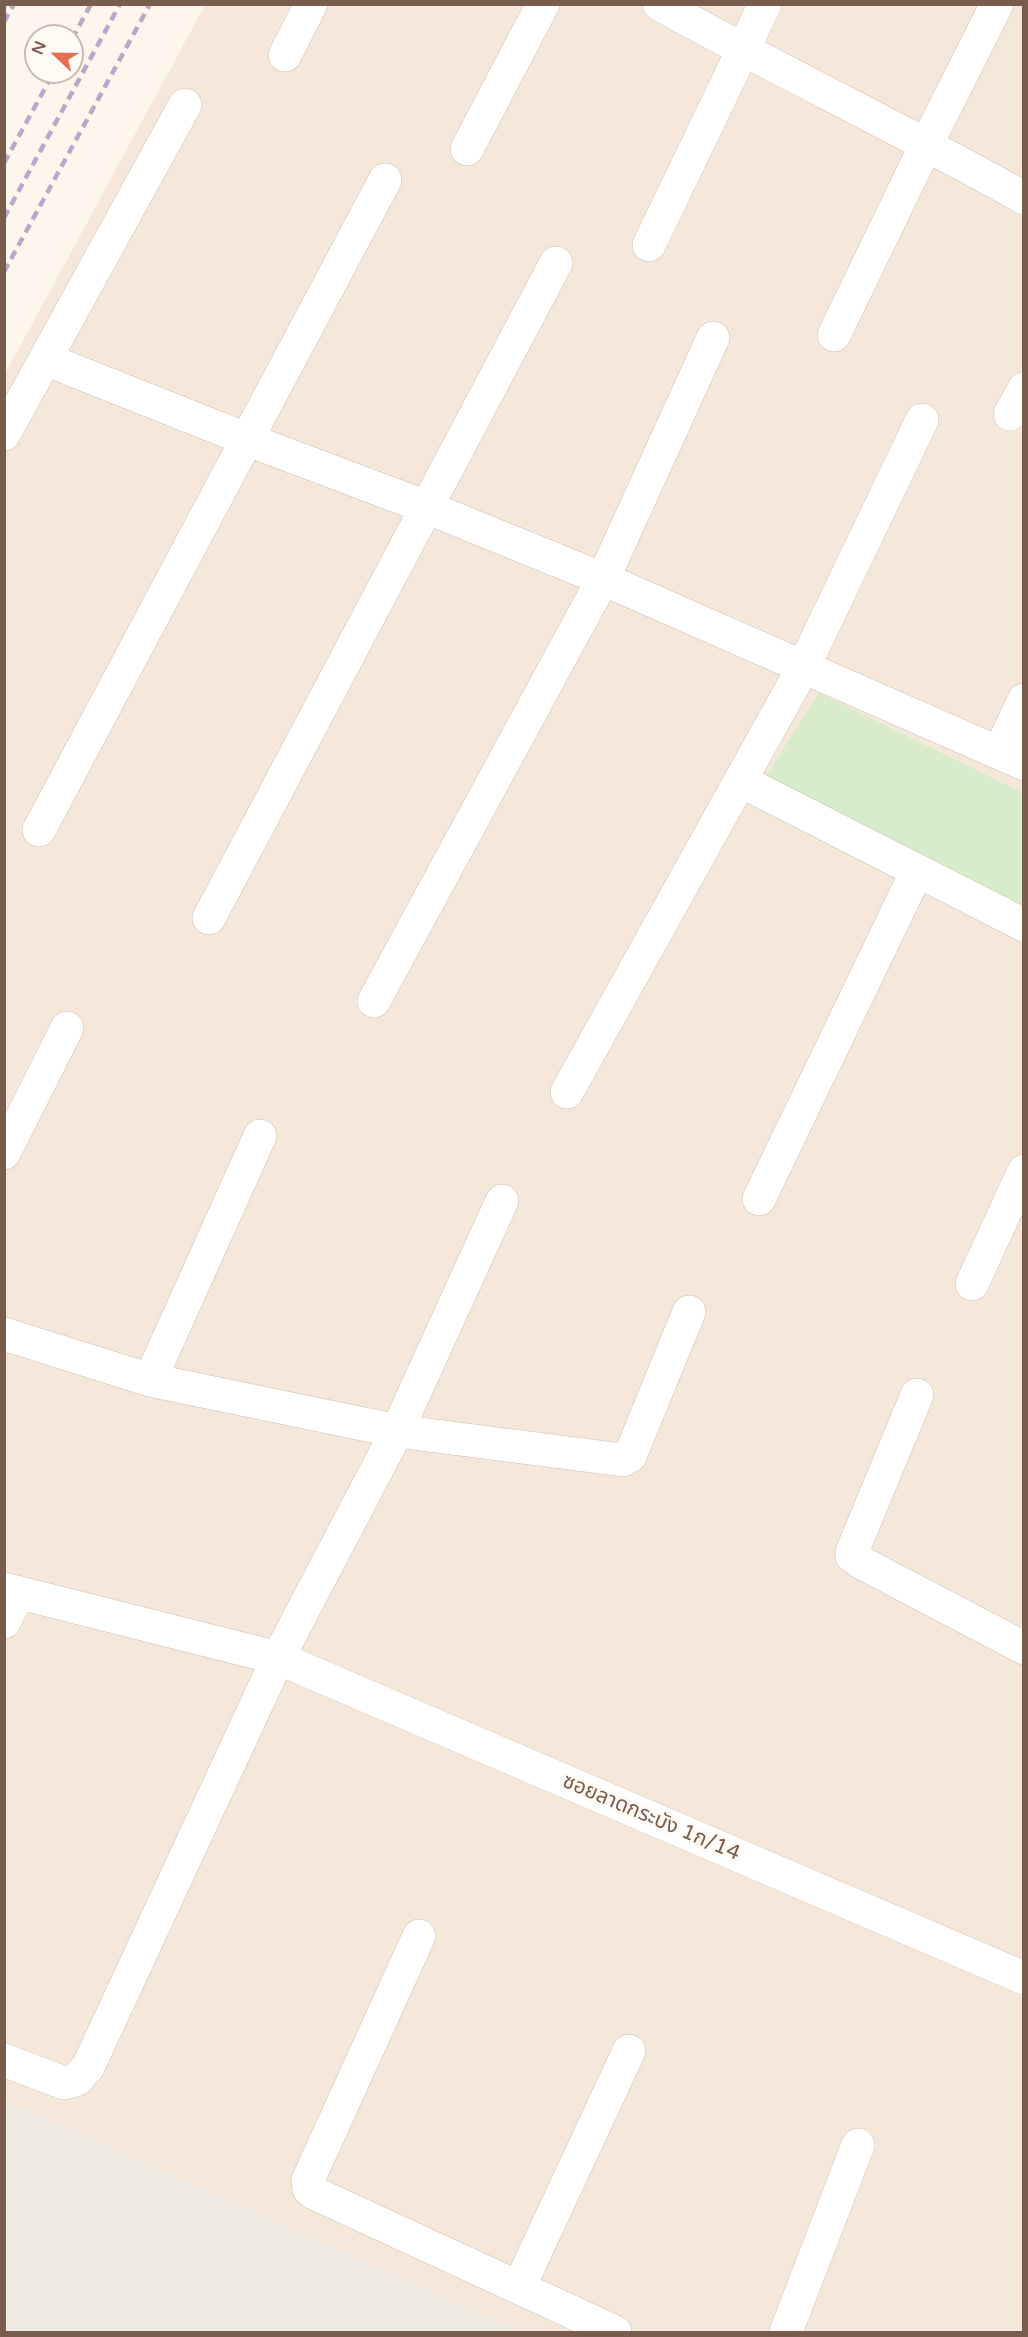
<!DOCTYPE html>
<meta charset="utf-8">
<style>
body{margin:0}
#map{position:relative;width:1028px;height:2337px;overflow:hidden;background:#fdf6ec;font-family:"Varela Round",sans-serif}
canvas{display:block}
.frame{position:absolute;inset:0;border:6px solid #7a5c4d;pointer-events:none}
.north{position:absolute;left:24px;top:24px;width:60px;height:60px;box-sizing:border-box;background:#fffaf3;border:2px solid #cabbb1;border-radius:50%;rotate:292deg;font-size:16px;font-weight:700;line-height:24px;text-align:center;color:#7a5c4d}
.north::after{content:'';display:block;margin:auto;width:21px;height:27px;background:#e76f51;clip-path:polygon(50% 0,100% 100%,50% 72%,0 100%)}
</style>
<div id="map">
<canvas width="1028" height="2337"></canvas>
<div class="frame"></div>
<div class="north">N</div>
</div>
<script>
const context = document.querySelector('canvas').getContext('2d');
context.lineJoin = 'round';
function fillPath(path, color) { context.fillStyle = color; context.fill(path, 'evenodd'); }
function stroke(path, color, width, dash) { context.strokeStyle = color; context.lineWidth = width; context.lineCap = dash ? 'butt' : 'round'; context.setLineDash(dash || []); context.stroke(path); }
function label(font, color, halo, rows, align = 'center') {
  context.font = font + ' "Varela Round","Noto Sans Thai",sans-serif'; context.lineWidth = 6; context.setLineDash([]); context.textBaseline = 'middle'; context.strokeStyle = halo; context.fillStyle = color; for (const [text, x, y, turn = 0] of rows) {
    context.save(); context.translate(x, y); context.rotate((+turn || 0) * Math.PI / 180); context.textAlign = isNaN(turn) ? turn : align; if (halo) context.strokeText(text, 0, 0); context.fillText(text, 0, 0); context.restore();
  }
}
fillPath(new Path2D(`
 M205 5H1023V2332H521L5 2100V374Z`), '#f5e8da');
fillPath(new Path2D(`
 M5 2100 521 2332H5Z`), '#efe9e4');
fillPath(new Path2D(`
 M819 693 1023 793V908L765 778Z`), '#d8ecc9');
const street = new Path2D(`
 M659 4C780 71 903 130 1024 198
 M285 55 311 4
 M467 149 543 4
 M649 245 765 4
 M834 335 927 143 997 4
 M45 359 246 439 426 507 603 579 1024 764
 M1010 414 1024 389
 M4 434 185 105
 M999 753 1024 700
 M741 781 1024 925
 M39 830 385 180
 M209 918 556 263
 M374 1001 603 579 713 338
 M567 1092 803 668 922 420
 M4 1153 67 1028
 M759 1199 917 871
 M972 1284 1024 1171
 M4 1334 150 1380 397 1431 623 1460 630 1456 689 1312
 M150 1380 260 1136
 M917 1395 852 1552V1556L862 1563 1024 1648
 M4 1589 278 1658 1024 1978
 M4 1622 18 1594
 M419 1936 308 2180 309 2189 314 2193 615 2332
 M4 2060 64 2083 76 2080 88 2067 278 1658 397 1431 502 1201
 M519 2287 629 2051
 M786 2332 858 2145`);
stroke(street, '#d1beb0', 34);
stroke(street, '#fff', 33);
stroke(new Path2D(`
 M4 22 14 4
 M72 39 91 4
 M4 163 54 72
 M4 218 120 4
 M4 272 150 4`), '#b9a8c9', 4.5, [9, 6]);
label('21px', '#7a5c4d', '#fffaf3', [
 ["ซอยลาดกระบัง 1ก/14",651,1818,23]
]);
</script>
